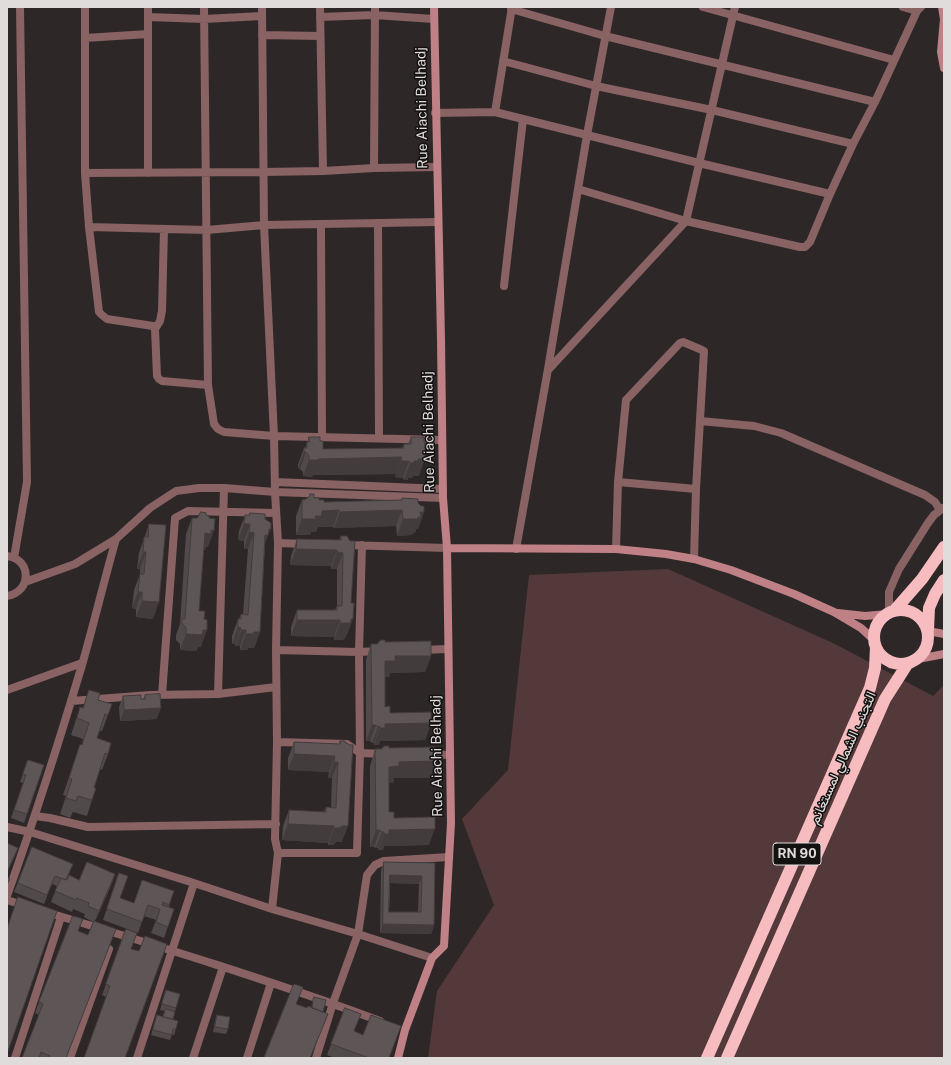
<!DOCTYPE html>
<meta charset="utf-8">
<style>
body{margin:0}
#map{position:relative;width:951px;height:1065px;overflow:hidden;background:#2e2727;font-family:"Public Sans",sans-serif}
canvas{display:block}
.frame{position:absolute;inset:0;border:8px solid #e0dcdc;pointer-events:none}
</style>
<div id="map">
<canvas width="951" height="1065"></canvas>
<div class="frame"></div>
</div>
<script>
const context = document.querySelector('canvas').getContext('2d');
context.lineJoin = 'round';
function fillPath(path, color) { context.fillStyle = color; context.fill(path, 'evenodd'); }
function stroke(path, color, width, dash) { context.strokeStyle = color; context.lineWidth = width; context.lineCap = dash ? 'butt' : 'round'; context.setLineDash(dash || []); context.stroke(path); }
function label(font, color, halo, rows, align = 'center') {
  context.font = font + ' "Public Sans",Vazirmatn,sans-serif'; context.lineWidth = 3; context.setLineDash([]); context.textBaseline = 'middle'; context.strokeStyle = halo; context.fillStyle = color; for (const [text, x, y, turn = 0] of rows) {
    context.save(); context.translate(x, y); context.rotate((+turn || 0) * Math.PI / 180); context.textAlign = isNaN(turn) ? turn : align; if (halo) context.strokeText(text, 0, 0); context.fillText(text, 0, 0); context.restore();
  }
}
fillPath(new Path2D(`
 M668 569 835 644 933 696 944 685V1058H428L437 991 494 905 462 819 508 770 529 575Z`), '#54393a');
stroke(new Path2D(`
 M85 7V173L89 227 99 312 102 315 107 319 153 326 155 329 157 376 159 379 162 381 208 385
 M204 7 208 385 214 424 218 429 224 432 274 436 442 440
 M262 7 264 225 274 436 275 492 278 543 276 650 277 742 275 839 278 853 272 909
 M320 7 323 171
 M703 7 894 60
 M903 7 917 11
 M511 9 605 36 875 102
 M148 17 204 19 262 16
 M320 17 374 15 434 19
 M262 35 320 36
 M85 38 148 34
 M503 61 596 86 712 110 853 144
 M495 112 512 7
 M435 113 495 112 699 163 830 194
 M374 168 375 7
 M85 173 264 172 323 171 374 168 437 167
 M148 173V7
 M578 189 686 221 800 247H805L810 242 830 194 853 144 875 102 917 11 921 7
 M378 223 379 438
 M321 224 322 437
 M89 227 207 230 264 225 438 222
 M504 286 523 119
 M155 329 160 321 162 311 164 229
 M549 369 686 221 735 7
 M700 421 754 426 781 433 925 495 935 502 940 510
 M275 482 443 489
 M618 482 696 489
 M278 543 305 544
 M345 545 447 548
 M362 545 359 652 380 651
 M516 549 548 369 587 135 611 7
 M616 549 618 482 626 400 680 343 683 342 702 350 704 351 696 489 694 559
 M7 556C32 559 32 592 7 596
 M14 558 27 482 20 7
 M25 582 75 564 116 539 150 508 176 491 199 488H224L275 492 443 498
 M889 613V592L899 569 928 523 934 515 943 508
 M276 650 359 652 360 753 347 744 277 742
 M421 650 448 649
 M7 690 82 663
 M218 694 224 488
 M162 695 175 518 188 511 276 513
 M71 701 151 695 218 694 276 687
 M424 754 450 755
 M35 816 50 818 88 827 276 824
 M7 827 30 832 194 883 272 909 358 934 432 958
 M278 853H357L360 753 385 754
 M7 896C34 820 59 742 82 665 94 623 104 581 116 539
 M7 900 26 906
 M46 912C158 946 270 980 380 1021
 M15 1058 61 917
 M70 1058 109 949
 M137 1058 194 883
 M193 1058 223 967
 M247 1058 271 983
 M316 1058 333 1003 358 934 367 875 375 865 384 861 449 857`), '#896264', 8);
stroke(new Path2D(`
 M942 7 944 19
 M944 19 941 52 944 68
 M447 548 616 549 666 554 694 559 731 570 794 594 834 612 861 628 874 640
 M838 613 865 616 887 614
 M928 631 944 634
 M918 659 944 654
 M398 1058 405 1030 432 958 444 946 451 823 447 548 443 498 441 339 434 7`), '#bf8185', 8);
stroke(new Path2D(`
 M874 637a27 27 0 1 1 54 0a27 27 0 1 1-54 0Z
 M894 611 922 579 944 547
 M928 630 929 608 935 594 944 580
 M707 1058 870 688 875 668 876 647
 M727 1058 885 699 908 663`), '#f7bcbf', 12);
fillPath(new Path2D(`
 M309 437 320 441 323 449 402 448 404 444H408L411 437 419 476H413L412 478H408V480H404L403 478 395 477 396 474 313 475 312 477 303 476V472L300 469 298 468V464L304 448H305Z
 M310 494 314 498 324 502 401 500 402 498 418 503 424 512 418 529H416L415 533H413L412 535 397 536 396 526 334 528 333 527H318L316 532H311L310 535H296V516L302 500 306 499 309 497Z
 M250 513 265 545 260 632 254 648H248L247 650H240V646H235V644H232V636L238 619H239L241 614H243L248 549H244V541L238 540 239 531 245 515H249Z
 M192 518 208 547H206L205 550H203L199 611 201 647H198L196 651 180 650V644L176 640V635L180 624 186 534Z
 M149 524 153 619 136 617V609L132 608 134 590 140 574V569H137L139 553Z
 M341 536H347V635H346L345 638 343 640H334V637L291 636V627L297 610H335L337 606V569H331V566L290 565 291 556 297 539 339 540Z
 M385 642 431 656 425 672 390 673 389 677H385V707L390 713 431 723 425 740 380 741 379 745H374V743H372L370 741H366V660L371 644H377Z
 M89 690 98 700 108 715 102 731H100L97 738 108 754 102 770 100 769 94 788 92 800 87 816 73 812 70 818 60 814 66 796 63 795 80 744 82 745 83 739 71 735 80 707 83 708Z
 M145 695 157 719 120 721 119 707 123 696 143 699Z
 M340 741 342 842H336L333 845H328V843L282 840 283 826 289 810 324 812 326 807H331L332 778H328L329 772 288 770V758L294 742 339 744Z
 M389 748 430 778H394L393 783H389V812L394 818 429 845 384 846 383 850H378V848H376L374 847H370V766L375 749Z
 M28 760 44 765 24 823 11 818 23 783 20 782Z
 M32 847 67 880H79L115 874 111 886 95 921 66 1058H22L39 1015 35 1013 39 1002 79 931 88 935 93 922 84 917 85 914 73 909 72 912 51 902 57 886 52 884 44 904 14 892Z
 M384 862 435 863 434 925 431 934 380 933 381 870ZM390 883 419 884 418 912H389Z
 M119 873 120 898 134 903 174 891 169 907 174 909 164 938 151 933 156 920 144 916 138 933 103 920Z
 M126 929 131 949 106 997 102 995Z
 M166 990 176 1008 173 1019 176 1029 174 1035H172L170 1040 151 1035 157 1015 163 1017 165 1011 160 1010Z
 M217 1015 228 1029 226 1034 213 1032 215 1021Z
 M354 1031 389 1058H335L327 1055 331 1044Z`), '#514a4a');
fillPath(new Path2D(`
 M304 452H306L300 469 298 468Z
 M402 457 396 474 313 475 312 477 303 476 309 460Z
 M418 459H425L419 476H413L412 478H408V480H404L410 463Z
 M401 461H409L403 478 395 477Z
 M339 510 333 527H318L316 532H311L310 535H296L302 519 322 511Z
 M402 510 396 526 334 528 340 512Z
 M420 512H424L418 529H416L415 533H413L412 535 397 536 403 519Z
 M244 524H250L244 541 238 540Z
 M269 529H271L262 551 265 535Z
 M211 530 214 531 208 547H206L205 550H199L205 533Z
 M249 532 254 533 248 549H244Z
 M296 549 337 550 331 566 290 565Z
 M143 552H146L140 569H137Z
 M337 552 343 553 337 569H331Z
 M138 592H142L136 609 132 608Z
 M142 601 159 602 153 619 136 617Z
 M353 619 347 635H346L345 638 343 640H334L340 623Z
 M297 620H340L334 637 291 636Z
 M238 627 241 628 235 644H232Z
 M203 630H207L201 647H198L196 651 180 650 186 634Z
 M241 630H246L240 646H235Z
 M254 632H260L254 648H248L247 650H240L246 634Z
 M395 656H431L425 672 390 673 389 677H379L385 661Z
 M161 708 157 719 120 721 124 710Z
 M431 723 425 740 380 741 379 745H374L380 728 385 724Z
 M372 725H376L370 741H366Z
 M380 726 374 743H372L378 727Z
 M294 754 335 756 329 772 288 770Z
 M436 761 430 778H394L393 783H383L389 767 399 762Z
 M334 762H338L332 778H328Z
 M288 824 334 826 328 843 282 840Z
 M342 826H348L342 842H336L333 845H328L334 828Z
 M435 829 429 845 384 846 383 850H378L384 834 389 830Z
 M376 830H380L374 847H370Z
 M382 832H384L378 848H376Z
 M18 848 16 854 7 873V872Z
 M115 874 111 886 95 922 99 911Z
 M390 875 422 876 419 884 387 883Z
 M383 924 434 925 431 934 380 933Z`), '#423c3c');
const building = new Path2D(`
 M309 437H320V441H323V449L404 448V444H411V437H424V442H425V459H418V461H414V463H410L409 461H401L402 457 318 459V460H309V456L306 452H304V448H307V442H309Z
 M310 494H314V498H319V500H324V502L402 500V498L418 499V503L421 506H424V512H420L421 517H418V519H403L402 510 340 512 339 510 322 511V516H315L316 519H302V500L306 499 310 496Z
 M201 512 206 513V515L209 516V518L215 519 214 531 211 530V534L205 533 199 611H205L204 619 207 620V630H203L202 635 186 634V628L182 623V619H185L192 518H197Z
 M250 513 265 514V519L271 523V529H269L268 535H265L260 632H254L253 634H246V630H241V628L238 627V619H241V614L248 615 254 533 249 532 250 524H244L245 515H249Z
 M149 524 166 525 159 602 142 601V592H138L140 574H144L146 552H143L144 537H148Z
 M341 536H347L350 541H355L351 603H354L353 619H351V622L349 623H340V620H297V610H337V606H342L343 553 337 552V550L296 549 297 539 341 540Z
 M381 640H385V642L431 641V656H395V661H385V707L390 706V713L431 712V723L385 724V728H380V726L378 727 376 725H372L371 644H377Z
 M89 690 100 693 98 700 112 704 108 715 105 714 97 738 111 743 108 754 105 753 94 788H96L92 800 78 796 76 801 66 798 72 779 69 778 80 744 82 745 89 723 77 718 80 707 83 708Z
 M160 694 161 708 124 710 123 696 141 695V699H145V695Z
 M340 741H345V743H347L349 745H353L348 826H342L339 828H334V826L288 824 289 810 326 812V807L336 808 338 762H334L335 756 294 754V742L340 744Z
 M385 746H389V748L435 747 436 761 399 762V766L389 767V812H394V818L435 817V829L389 830V834H384V832H382L380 830H376L375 749H381Z
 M28 760 44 765 27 814 14 810 26 775 23 774Z
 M7 843 18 848 7 872Z
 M32 847 73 864 66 880 55 876 47 895 18 883Z
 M87 862 115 874 99 911 88 906 89 903 77 898 76 900 55 891 61 878 67 880 69 875 79 880Z
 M384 862 435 863 434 925 383 924ZM390 875 422 876 421 912H389Z
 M119 873 128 876 120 898 134 903 142 880 174 891 169 905 163 902 162 905 174 909 168 927 156 922 160 909 148 905 142 922 107 909Z
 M7 877 10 879 7 884Z
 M18 897 57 911 7 1054V929Z
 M73 916 83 919 78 931 88 935 94 921 116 929 66 1058H49L50 1056 41 1052 39 1058H22L43 1004 39 1002Z
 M126 929 137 933 131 949 139 951 145 936 167 944 125 1058H84L110 986 106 984Z
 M294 984 303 987 296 1004 307 1008 308 1006 328 1014 310 1058H264Z
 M166 990 180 994 176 1008 162 1004Z
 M314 997 326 1000 323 1012 312 1008Z
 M345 1008 361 1014 354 1031 363 1035 371 1015 401 1026 389 1058H369L331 1044Z
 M166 1009 175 1012 173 1019 163 1017Z
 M157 1015 178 1021 176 1029H173L172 1035 153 1030Z
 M217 1015 230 1017 228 1029 215 1027Z`);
fillPath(building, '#5e5656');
stroke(building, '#423c3c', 1);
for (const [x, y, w] of [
 [797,854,48]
]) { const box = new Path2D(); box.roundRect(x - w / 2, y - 11, w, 22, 3); context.fillStyle = '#141111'; context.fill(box); stroke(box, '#e0dcdc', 1); }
label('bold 13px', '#e0dcdc', null, [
 ["RN 90",797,854]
]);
label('14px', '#e0dcdc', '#141111', [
 ["Rue Aiachi Belhadj",422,108,-91],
 ["Rue Aiachi Belhadj",429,432,-91],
 ["Rue Aiachi Belhadj",437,756,-91],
 ["التجنب الشمالي لمستغانم",843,758,-66]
]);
</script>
